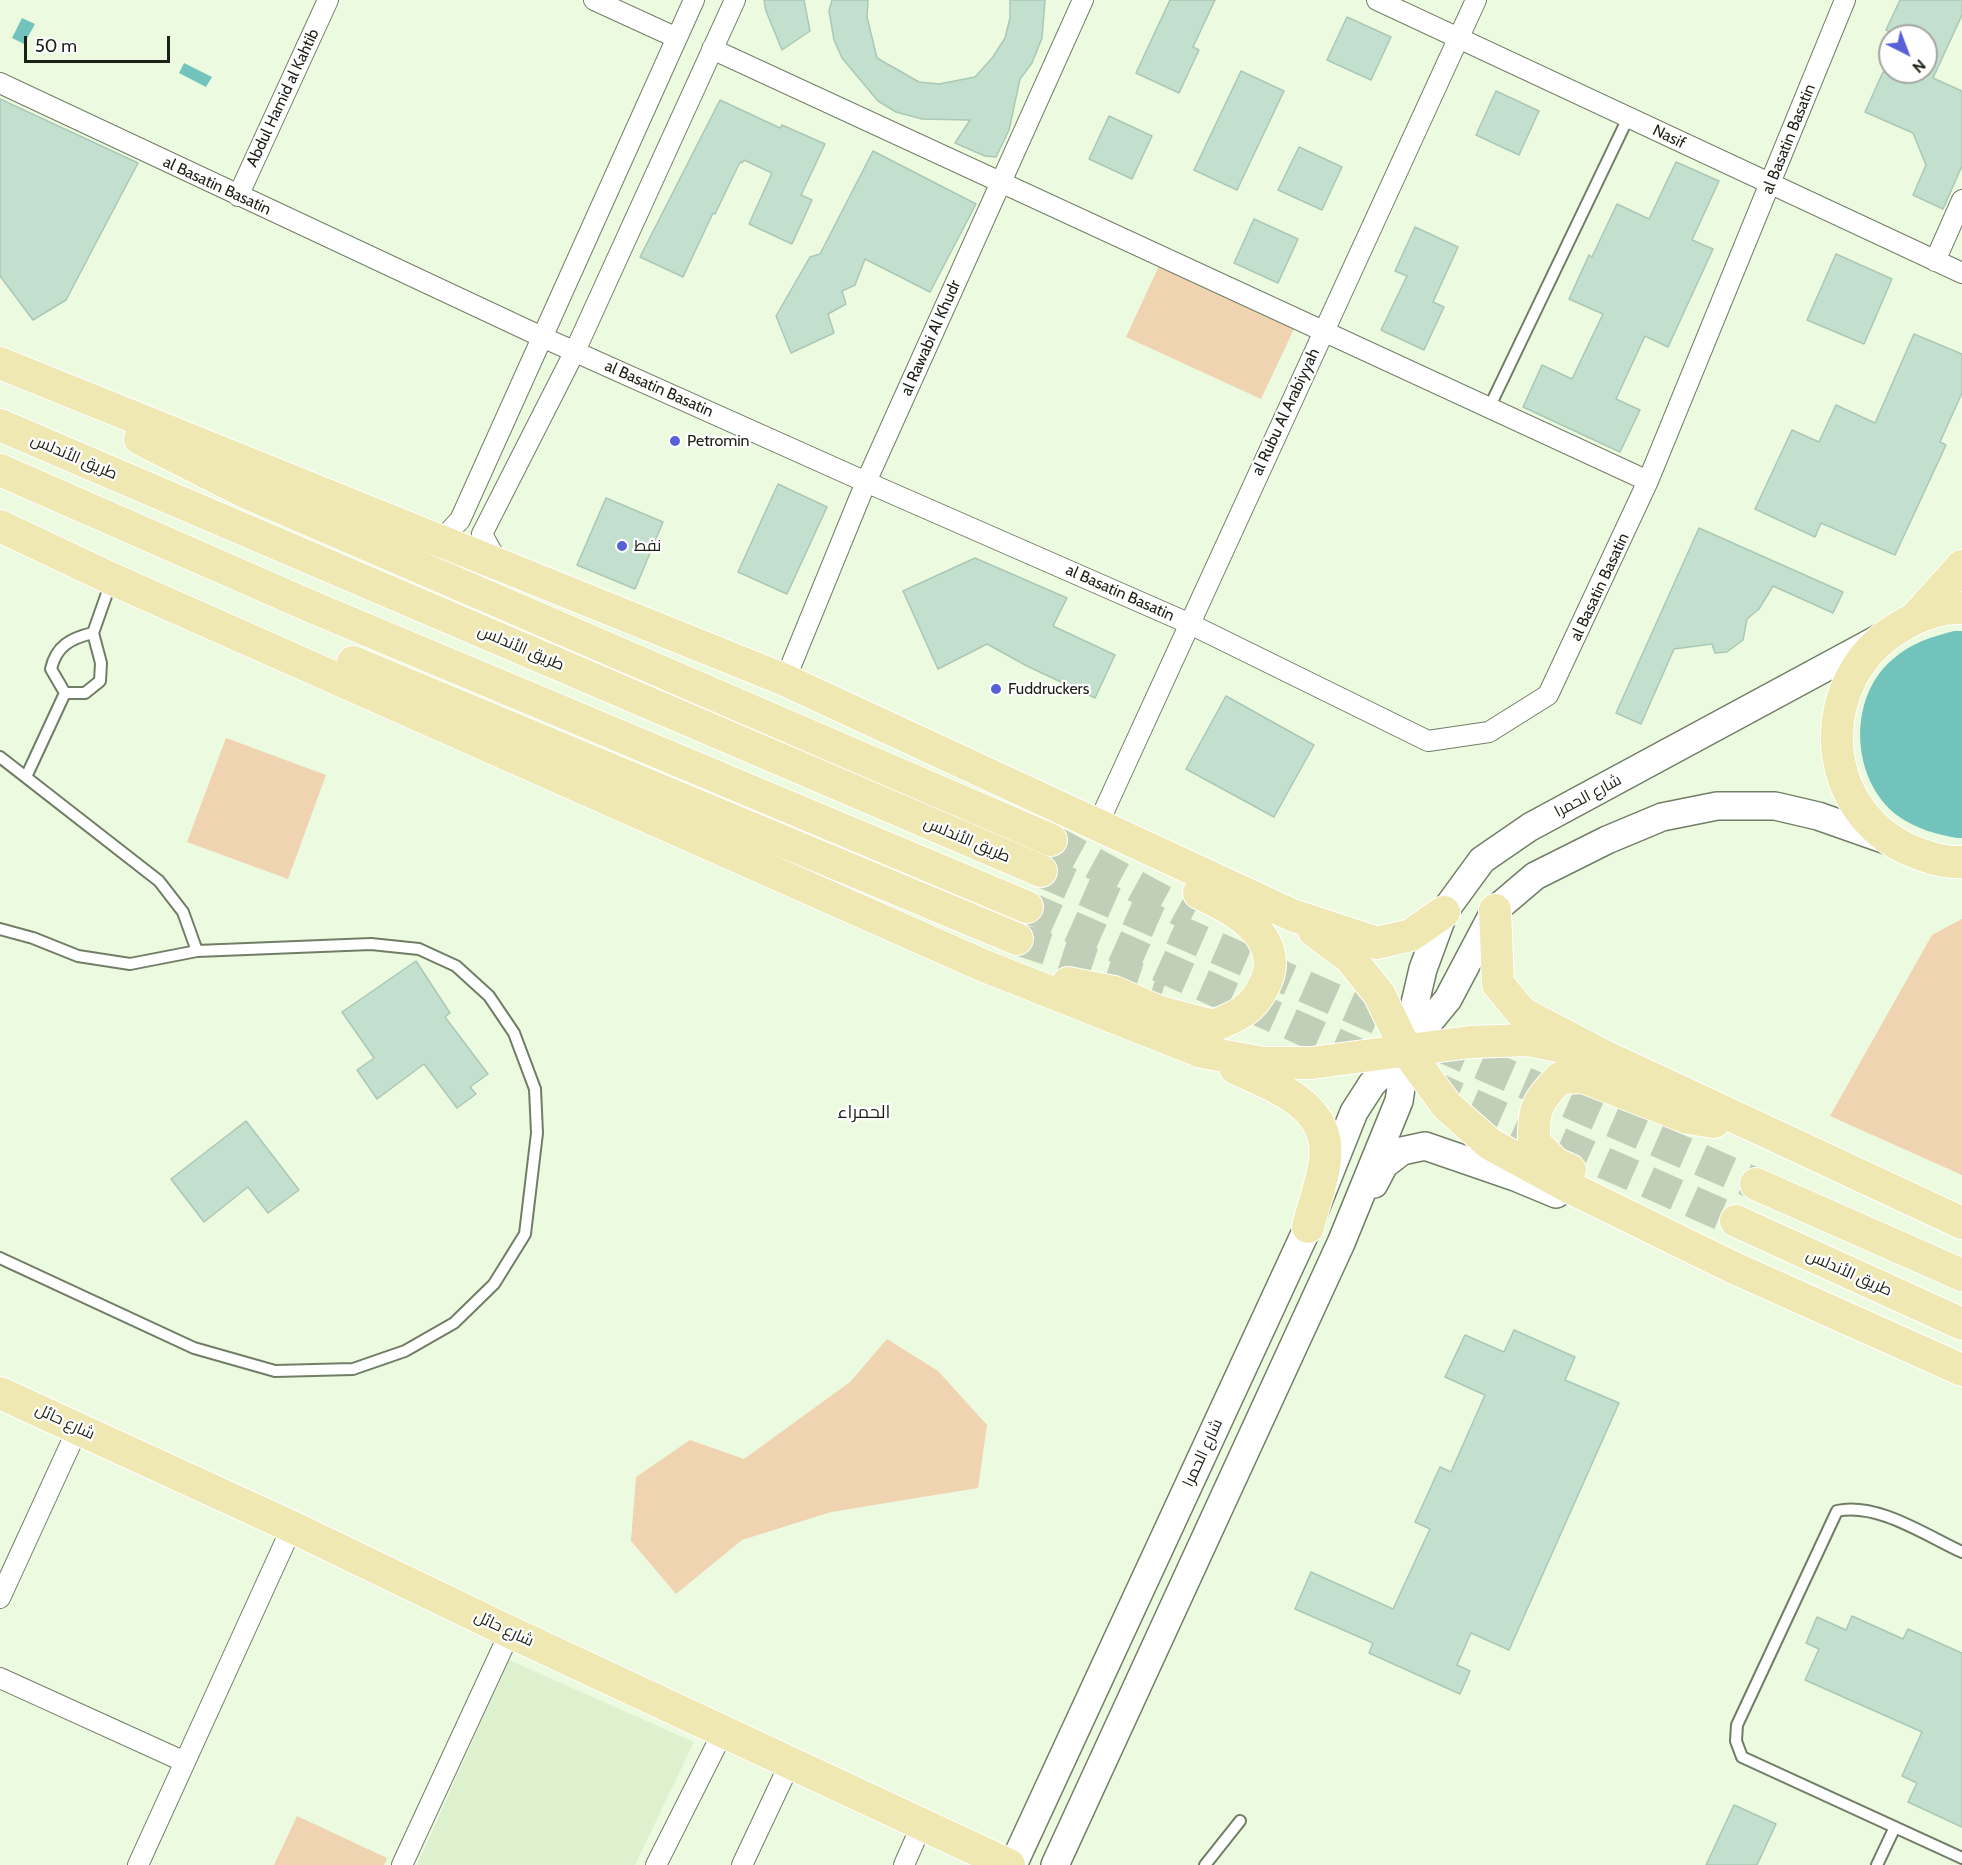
<!DOCTYPE html>
<meta charset="utf-8">
<style>
body{margin:0}
#map{position:relative;width:1962px;height:1865px;overflow:hidden;background:#ecfbe0;font-family:Cabin,sans-serif}
canvas{display:block}
.north{position:absolute;left:1878px;top:24px;width:60px;height:60px;box-sizing:border-box;background:#fff;border:2px solid #a4a6a2;border-radius:50%;rotate:138deg;font-size:16px;font-weight:700;line-height:24px;text-align:center;color:#1c2117}
.north::after{content:'';display:block;margin:auto;width:21px;height:27px;background:#5860d7;clip-path:polygon(50% 0,100% 100%,50% 72%,0 100%)}
.scale{position:absolute;left:24px;top:36px;width:146px;height:27px;box-sizing:border-box;border:3px solid #1c2117;border-top:0;padding-left:8px;font-size:18px;line-height:21px;white-space:nowrap;color:#1c2117;-webkit-text-stroke:4px #fff;paint-order:stroke}
</style>
<div id="map">
<canvas width="1962" height="1865"></canvas>
<div class="north">N</div>
<div class="scale">50 m</div>
</div>
<script>
const context = document.querySelector('canvas').getContext('2d');
context.lineJoin = 'round';
function fillPath(path, color) { context.fillStyle = color; context.fill(path, 'evenodd'); }
function stroke(path, color, width, dash) { context.strokeStyle = color; context.lineWidth = width; context.lineCap = dash ? 'butt' : 'round'; context.setLineDash(dash || []); context.stroke(path); }
function label(font, color, halo, rows, align = 'center') {
  context.font = font + ' Cabin,Cairo,sans-serif'; context.lineWidth = 4.5; context.setLineDash([]); context.textBaseline = 'middle'; context.strokeStyle = halo; context.fillStyle = color; for (const [text, x, y, turn = 0] of rows) {
    context.save(); context.translate(x, y); context.rotate((+turn || 0) * Math.PI / 180); context.textAlign = isNaN(turn) ? turn : align; if (halo) context.strokeText(text, 0, 0); context.fillText(text, 0, 0); context.restore();
  }
}
fillPath(new Path2D(`
 M509 1660 694 1742 635 1865H417Z`), '#def1cf');
fillPath(new Path2D(`
 M1159 266 1294 329 1261 399 1126 337Z
 M226 738 326 775 288 879 187 842Z
 M1962 919V1175L1830 1116 1932 935Z
 M887 1339 938 1371 987 1425 978 1488 831 1512 742 1540 676 1594 631 1541 636 1477 690 1440 744 1459 850 1382Z
 M297 1816 387 1858 384 1865H274Z`), '#f0d3b0');
fillPath(new Path2D(`
 M22 18 35 24 24 44 12 38Z
 M184 63 212 77 206 87 179 73Z
 M1954 631H1962V838H1957C1936 834 1916 829 1898 816 1850 780 1847 697 1893 659 1911 643 1931 637 1954 631Z`), '#73c3bd');
const building = new Path2D(`
 M764 0H804L810 31 782 50 766 11Z
 M832 0H868L867 17 877 58 919 82 939 84 975 77 993 57 1005 38 1010 18V0H1045L1042 38 1032 63 1020 79 1009 130 996 157 985 156 955 143 970 120 922 119 896 112 878 101 842 58 834 40 829 11Z
 M1170 0H1215L1193 47 1199 50 1179 93 1136 73Z
 M1900 0H1962V15L1933 78 1962 91V166L1943 209 1913 195 1926 165 1913 133 1865 112 1883 72H1926V36H1899L1886 30Z
 M1347 17 1391 37 1371 80 1327 60Z
 M1241 71 1284 91 1237 190 1194 170Z
 M1496 91 1539 111 1519 155 1476 135Z
 M0 99 138 163 66 300 33 320 0 276Z
 M720 100 780 128 782 125 825 144 801 195 812 200 792 244 749 224 772 173 744 160 742 163 740 162 715 214 713 213 683 277 640 257Z
 M1109 116 1152 136 1132 179 1089 159Z
 M1299 147 1342 167 1322 210 1278 190Z
 M873 151 976 204 930 292 865 259 855 285 842 291 846 304 828 314 834 333 791 353 776 316 810 257 820 254Z
 M1676 162 1719 181 1692 240 1713 249 1668 347 1645 336 1616 399 1640 410 1620 452 1523 407 1542 365 1572 379 1603 314 1569 299 1589 255 1592 257 1617 204 1649 219Z
 M1254 219 1298 239 1278 283 1234 263Z
 M1415 227 1458 247 1433 302 1444 307 1424 350 1381 330 1407 276 1395 271Z
 M1836 254 1892 279 1864 344 1807 320Z
 M1914 334 1962 354V393L1940 442 1946 445 1895 555 1821 523 1815 537 1755 509 1792 430 1819 442 1836 405 1875 423Z
 M778 484 827 507 787 594 738 572Z
 M606 498 663 522 635 589 577 565Z
 M1699 528 1843 592 1833 613 1773 586 1759 609 1747 619 1743 640 1727 652 1715 653 1712 644 1674 649 1641 724 1616 713Z
 M975 558 1067 598 1053 626 1115 655 1095 698 1027 666 987 644 938 669 903 591Z
 M1226 696 1314 745 1274 817 1186 769Z
 M416 961 450 1013 445 1017 488 1074 470 1087 476 1094 457 1108 424 1064 377 1099 357 1070 374 1058 342 1012Z
 M246 1121 299 1190 268 1213 248 1187 204 1222 171 1179Z
 M1514 1330 1575 1357 1565 1380 1619 1403 1509 1650 1471 1633 1457 1665 1470 1671 1460 1694 1369 1653 1373 1643 1295 1609 1311 1572 1393 1609 1430 1529 1415 1522 1440 1467 1451 1472 1485 1395 1445 1377 1465 1335 1504 1352Z
 M1852 1616 1903 1639 1908 1629 1962 1653V1827L1908 1802 1917 1783 1902 1776 1922 1732 1805 1680 1819 1649 1806 1643 1817 1617 1846 1630Z
 M1734 1805 1776 1824 1757 1865H1706Z`);
fillPath(building, '#c3e0cf');
stroke(building, '#abc7b6', 1.5);
stroke(new Path2D(`
 M1051 840 1192 917
 M1041 871 1756 1184
 M1027 907 1374 1061
 M1017 939 1164 987
 M1428 1085 1736 1221`), '#c2cfb8', 32, [32, 16]);
const service = new Path2D(`
 M1489 408 1628 118
 M93 633 101 663 100 681 85 693H65L51 669C56 646 71 638 93 633L111 582
 M0 757 159 881 183 912 197 951
 M26 777 65 693
 M0 929 33 938 78 956 130 964 197 951 371 944 419 949 456 966 489 996 514 1033 535 1089 537 1133 525 1234 494 1284 454 1323 405 1351 353 1369 275 1371 194 1348 0 1258
 M1962 1552C1925 1535 1877 1502 1837 1511L1737 1725 1736 1741 1742 1757 1962 1858
 M1205 1865 1240 1821
 M1877 1865 1895 1827`);
const minor = new Path2D(`
 M594 0 677 38
 M1377 0 1962 273
 M712 49 1648 481
 M0 83 542 337 866 482 1188 623 1428 741 1489 732 1548 695 1648 481 1845 0
 M238 196 328 0
 M1935 261 1962 200
 M441 540 460 520 694 0
 M498 563 482 534 575 351 735 0
 M785 680 866 482 1083 0
 M1098 824 1476 0
 M0 1598 78 1428
 M0 1678 185 1762
 M138 1865 292 1527
 M402 1865 510 1632
 M656 1865 724 1730
 M742 1865 791 1761
 M904 1865 922 1824`);
const secondary = new Path2D(`
 M1374 1184 1384 1165 1402 1151 1425 1146 1515 1177 1556 1194
 M1013 1865 1308 1227 1354 1112 1372 1084 1406 1050 1448 999 1495 910 1535 876 1607 840 1662 817 1717 806H1775L1818 816 1892 842
 M1055 1865 1341 1243 1399 1101 1412 1016 1423 969 1444 912 1482 860 1530 827 1880 638`);
const primary = new Path2D(`
 M0 363 785 680 1292 915 1377 943 1411 935 1444 912
 M0 425 1041 871
 M140 439 243 491 1051 840
 M0 470 310 606 1027 907
 M0 526 112 579 982 965 1202 1052 1264 1063H1311L1470 1042 1529 1040 1602 1055
 M1962 608C1939 607 1917 616 1898 628 1815 678 1816 804 1905 848 1923 856 1942 863 1962 862
 M1917 616 1962 566
 M353 662 1017 939
 M1495 910 1498 984 1522 1013 1602 1055 1962 1223
 M1314 931 1350 958 1379 994 1406 1050 1447 1106 1490 1144 1567 1186 1732 1267 1962 1370
 M1068 983 1114 992 1160 1012 1213 1026C1222 1022 1234 1018 1242 1012 1254 1005 1262 991 1267 979 1283 935 1232 908 1199 893
 M1235 1068C1275 1087 1331 1105 1325 1159 1323 1182 1313 1205 1308 1227
 M1570 1170 1556 1164 1534 1142C1533 1109 1537 1101 1560 1078L1583 1077 1688 1118 1714 1122
 M1756 1184 1962 1275
 M1736 1221 1962 1324
 M0 1393 292 1527 510 1632 1009 1865`);
stroke(service, '#717e66', 14);
stroke(minor, '#717e66', 22);
stroke(secondary, '#717e66', 30);
stroke(primary, '#fff', 34);
stroke(service, '#fff', 10);
stroke(minor, '#fff', 20);
stroke(secondary, '#fff', 27);
stroke(primary, '#efe8b3', 32);
for (const [x, y, r, color] of [
 [675,441,6,"#5860d7"],
 [622,546,6,"#5860d7"],
 [996,689,6,"#5860d7"]
]) { const dot = new Path2D(); dot.arc(x, y, r, 0, 2 * Math.PI); context.fillStyle = color; context.fill(dot); stroke(dot, '#fff', 2); }
label('16px', '#1c2117', '#fff', [
 ["Abdul Hamid al Kahtib",283,98,-65],
 ["Nasif",1669,137,26],
 ["al Basatin Basatin",1789,139,-68],
 ["al Basatin Basatin",217,186,25],
 ["al Rawabi Al Khudr",931,338,-66],
 ["al Basatin Basatin",659,389,24],
 ["al Rubu Al Arabiyyah",1286,412,-65],
 ["طريق الأندلس",74,457,23],
 ["al Basatin Basatin",1600,587,-65],
 ["al Basatin Basatin",1120,593,24],
 ["طريق الأندلس",521,648,23],
 ["شارع الحمرا",1588,796,-28],
 ["طريق الأندلس",967,840,23],
 ["طريق الأندلس",1849,1273,24],
 ["شارع حائل",65,1422,25],
 ["شارع الحمرا",1203,1453,-65],
 ["شارع حائل",504,1629,25]
]);
label('16px', '#1c2117', '#fff', [
 ["Petromin",687,441],
 ["نفط",634,546],
 ["Fuddruckers",1008,689]
], 'left');
label('18px', '#1c2117', '#fff', [
 ["الحمراء",864,1113]
]);
</script>
